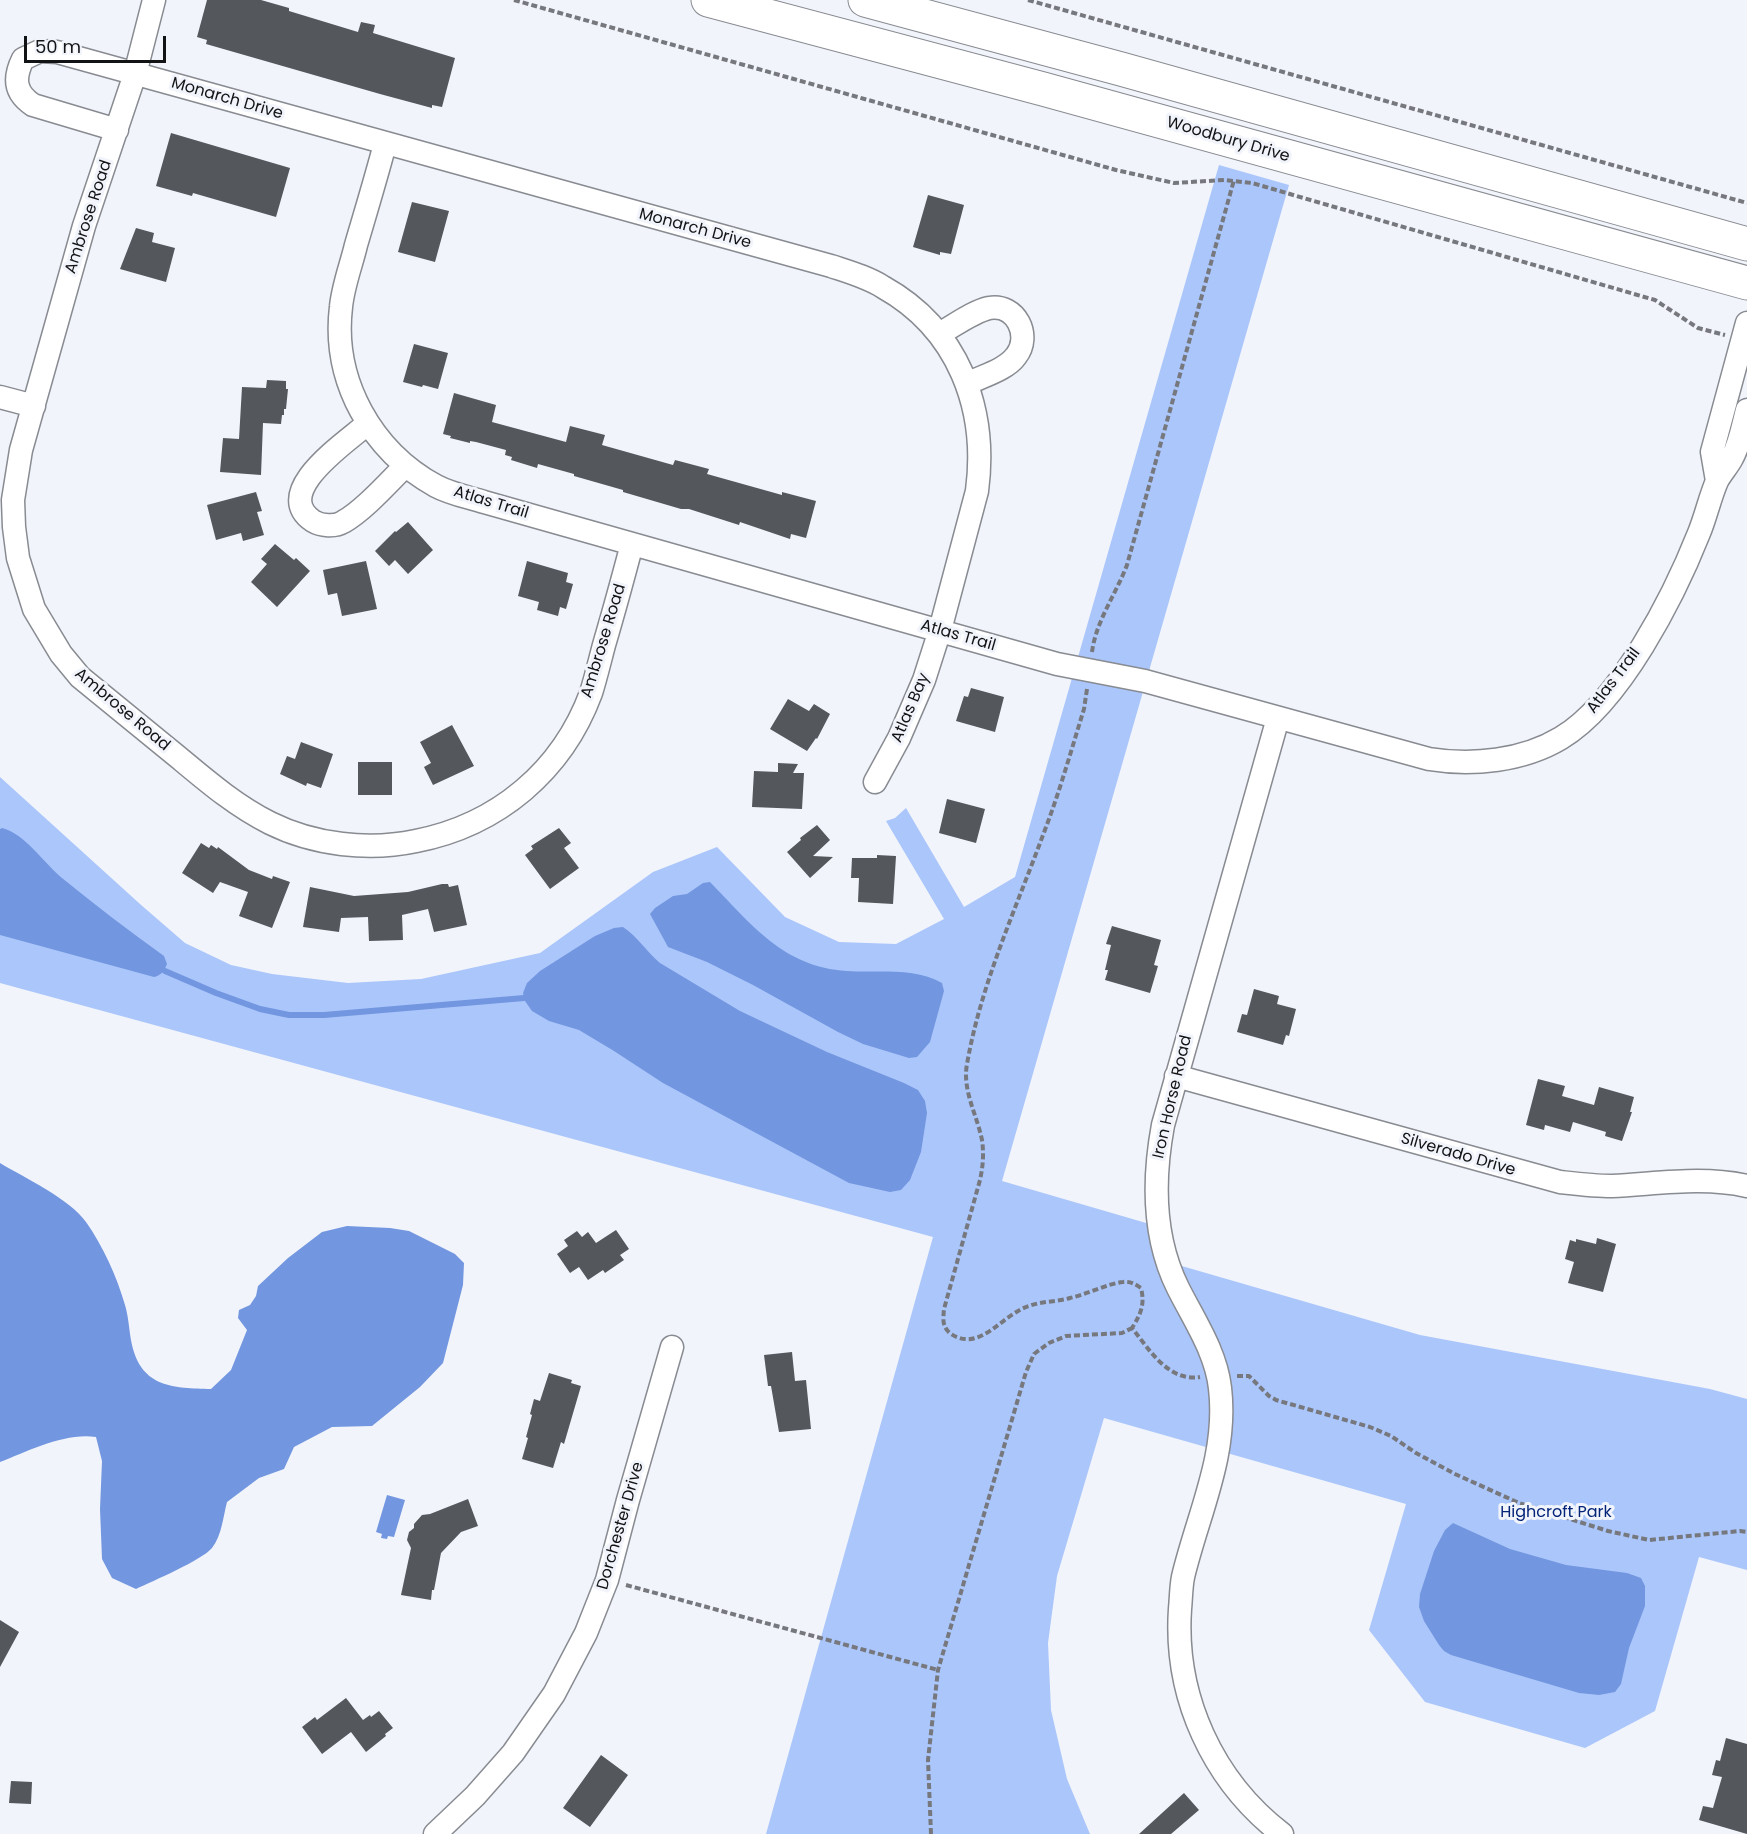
<!DOCTYPE html>
<style>
body{margin:0}
#map{position:relative;width:1747px;height:1834px;overflow:hidden;background:#f1f4fb;font-family:Poppins,sans-serif}
canvas{display:block}
.scale{position:absolute;left:24px;top:36px;width:142px;height:27px;box-sizing:border-box;border:3px solid #121315;border-top:0;padding-left:8px;font-size:18px;line-height:21px;white-space:nowrap;color:#121315;-webkit-text-stroke:4px #f1f4fb;paint-order:stroke}
</style>
<div id="map">
<canvas width="1747" height="1834"></canvas>
<div class="scale">50 m</div>
</div>
<script>
const context = document.querySelector('canvas').getContext('2d');
context.lineJoin = 'round';
function fillPath(path, color) { context.fillStyle = color; context.fill(path, 'evenodd'); }
function stroke(path, color, width, dash) { context.strokeStyle = color; context.lineWidth = width; context.lineCap = dash ? 'butt' : 'round'; context.setLineDash(dash || []); context.stroke(path); }
function label(font, color, halo, rows, align = 'center') {
  context.font = font + ' Poppins,sans-serif'; context.lineWidth = 6; context.setLineDash([]); context.textBaseline = 'middle'; context.strokeStyle = halo; context.fillStyle = color; for (const [text, x, y, turn = 0] of rows) {
    context.save(); context.translate(x, y); context.rotate((+turn || 0) * Math.PI / 180); context.textAlign = isNaN(turn) ? turn : align; if (halo) context.strokeText(text, 0, 0); context.fillText(text, 0, 0); context.restore();
  }
}
fillPath(new Path2D(`
 M1219 165 1289 185 1002 1181 1160 1227 1168 1262 1420 1335 1710 1389 1747 1399V1570L1699 1557 1655 1711 1585 1748 1425 1702 1369 1630 1406 1504 1104 1418 1057 1576 1048 1643 1051 1710 1067 1779 1090 1834H766L933 1237 0 983V777L140 904 185 943 231 965 272 974 348 983 421 979 540 953 653 872 717 847 785 917 839 942 896 944 944 919 886 821 895 818 906 808 964 907 1015 877Z`), '#abc6fb');
fillPath(new Path2D(`
 M2 828C24 833 44 863 62 878 95 905 129 931 164 956L167 964C164 971 162 975 154 977L0 935V829Z
 M710 882C751 924 783 967 847 971 877 973 915 967 942 983L944 991 930 1042 917 1057 909 1058 863 1044 838 1032 753 985 707 962 668 947 650 914 655 908 673 896 687 894 703 883Z
 M623 927C638 937 647 952 660 963L740 1011 827 1052 904 1083 918 1090 925 1101 927 1113 921 1152 910 1180 901 1190 890 1192 849 1183 663 1083 614 1051 579 1030 549 1021 532 1011 525 1001 523 993 527 983 540 971 595 936 614 928Z
 M0 1163C25 1178 70 1199 86 1222 103 1246 117 1277 125 1305 129 1318 129 1332 132 1345 142 1388 174 1388 211 1389L231 1370 247 1330 238 1318 239 1310 250 1305 256 1296 258 1286 288 1258 322 1232 347 1226 390 1228 409 1231 455 1254 464 1263 463 1285 443 1363 420 1387 372 1426 332 1427 294 1447 284 1469 259 1478 227 1502C223 1517 222 1535 212 1548 202 1560 153 1581 136 1589L112 1578 102 1559 100 1509 102 1461 96 1437C66 1432 28 1451 0 1462Z
 M387 1495 405 1500 394 1537 388 1536 387 1539 381 1538 382 1534 376 1532Z
 M1453 1523 1510 1549 1566 1565 1627 1573 1641 1578 1645 1586V1606L1629 1648 1621 1684 1615 1692 1599 1695 1579 1693 1451 1655 1444 1651 1439 1645 1424 1621 1419 1607 1420 1594 1434 1551 1445 1530Z`), '#7296df');
stroke(new Path2D(`
 M165 971 216 993 260 1009 289 1015H324L524 998`), '#7296df', 6);
fillPath(new Path2D(`
 M207 0H261L289 8V11L358 32 361 22 375 25 373 33 455 58 442 107 432 105V108L380 94 206 44 207 40 197 37Z
 M171 133 290 168 276 217 193 193 192 196 156 186Z
 M928 195 964 205 951 254 940 252V255L913 247Z
 M412 202 449 211 435 262 398 252Z
 M136 228 154 233 152 242 175 248 166 282 120 269Z
 M414 344 448 353 438 389 423 385 422 387 403 382Z
 M267 380 286 381V389H288L286 409H284V415H282L281 424 263 423 261 475 220 472 223 438 239 439 242 387 266 388Z
 M454 393 496 405 492 422 566 442 570 426 605 435 602 445 673 465 675 460 709 469 707 474 782 495V492L816 501 806 538 791 534 790 539 740 522 739 525 689 509H681L623 492V490L574 476V474L538 464 537 468 511 460 512 457 505 455 506 450 476 442 470 441V443L450 438 451 436 443 434Z
 M256 492 262 511 257 512 264 535 243 541 241 533 216 540 207 505Z
 M408 522 433 550 408 574 395 560 389 566 375 551 395 531 396 532Z
 M275 544 294 560 296 558 310 571 277 607 251 582 267 564 261 559Z
 M366 561 377 609 342 616 337 593 328 595 323 570Z
 M527 561 568 573 566 582 573 584 566 609 560 607 558 616 537 610 539 602 518 596Z
 M971 688 1004 697 995 732 956 721 964 696 968 697Z
 M788 699 809 711 814 704 830 714 817 739 816 738 807 751 770 729Z
 M452 725 474 766 433 785 424 767 431 763 420 742Z
 M301 742 333 754 321 788 307 783 306 786 280 774 287 756 295 759Z
 M358 762H392V795H358Z
 M778 763 798 764 793 773H804L802 809 752 807 754 771 778 772Z
 M947 799 985 809 976 843 939 833Z
 M817 825 830 840 813 856 833 857 810 878 787 852 801 840 800 838Z
 M559 828 571 843 564 848 579 868 550 889 525 855 533 849 531 846Z
 M201 843 209 848 211 845 217 849 218 847 249 870 272 879 273 876 290 882 272 928 239 916 248 892 220 882 213 893 182 873Z
 M877 855 896 856 893 904 858 902 859 878H851L852 858H877Z
 M442 884H448L449 887 458 885 467 925 434 932 428 909 402 915 403 940 369 941 368 917 341 918 339 932 303 927 310 887 354 896 408 892Z
 M1112 926 1161 940 1154 965 1158 966 1150 993 1105 980 1108 970H1105L1111 945 1106 944Z
 M1254 989 1279 996 1277 1004 1296 1009 1289 1036 1286 1035 1283 1045 1237 1032 1242 1014 1247 1015Z
 M1538 1079 1565 1086 1562 1096 1594 1105 1599 1087 1634 1097 1630 1112H1632L1622 1141 1605 1136 1606 1132 1573 1122 1570 1132 1545 1125 1544 1130 1526 1125Z
 M616 1230 629 1249 620 1255 624 1260 605 1273 603 1270 588 1280 579 1267 570 1273 557 1254 568 1246 564 1240 577 1231 582 1237 588 1232 596 1243Z
 M1597 1238 1616 1244 1603 1292 1568 1283 1574 1262 1565 1259 1570 1240 1576 1242V1239L1596 1244Z
 M792 1352 795 1381 806 1380 811 1429 779 1432 771 1386H768L764 1355Z
 M549 1373 572 1380 571 1383 581 1386 564 1444 561 1442 553 1468 522 1459 528 1438 526 1437 532 1415 530 1414 534 1399 540 1401Z
 M468 1499 478 1526 461 1532 441 1553 434 1590H432L431 1600 401 1595 411 1548 407 1540 409 1532 414 1528V1524L422 1515 430 1514Z
 M0 1620 19 1632 0 1667Z
 M346 1698 363 1720 370 1715 371 1717 379 1711 393 1728 385 1734 386 1736 366 1752 351 1732 322 1754 302 1727 315 1717 317 1720Z
 M1726 1738 1747 1744V1834L1699 1820 1703 1806 1713 1808 1722 1777 1712 1775 1716 1760 1720 1761Z
 M601 1755 628 1775 590 1827 563 1808Z
 M11 1781 32 1782 31 1804 9 1803Z
 M1184 1793 1199 1810 1171 1834H1139Z`), '#54575c');
const minor = new Path2D(`
 M154 0 135 74 84 226 21 450 13 500 14 527 18 558 34 609 61 654 80 677C113 704 146 731 178 757 208 782 236 806 270 823 314 845 369 851 416 841 498 825 562 771 591 693 596 677 600 660 604 645 614 611 623 578 632 544
 M117 130 33 105C15 93 13 79 23 59L40 51 57 52 831 266C849 272 867 277 883 287 958 329 988 408 977 491L940 630 924 680 899 738 875 782
 M385 144C376 178 366 211 356 245 351 266 343 286 341 307 332 381 372 451 436 486 451 494 468 497 484 502L1057 664 1145 681 1429 759C1472 766 1523 761 1561 738 1620 703 1674 596 1699 533 1706 516 1710 497 1717 481 1721 473 1728 466 1732 458 1740 444 1743 425 1747 410
 M939 334C954 326 972 312 989 308 1016 303 1032 336 1016 356 1006 370 982 376 967 384
 M0 397 34 406
 M367 424C347 442 270 492 313 521 321 526 335 527 343 522 363 511 388 483 405 466
 M1717 481 1712 452 1747 323
 M1278 718 1163 1125C1153 1179 1153 1238 1178 1288 1194 1320 1216 1352 1220 1388 1228 1455 1198 1514 1183 1577 1181 1587 1181 1599 1180 1609 1174 1697 1213 1781 1282 1834
 M1176 1076 1560 1182C1578 1184 1594 1186 1612 1186 1657 1184 1702 1176 1747 1186
 M435 1834 475 1796 513 1753 554 1694 586 1633 607 1580 628 1500 672 1347`);
const secondary = new Path2D(`
 M708 0 1043 89 1747 283
 M865 0 1121 69 1747 244`);
stroke(minor, '#888b91', 25);
stroke(secondary, '#888b91', 35);
stroke(new Path2D(`
 M514 0 1116 170 1174 183 1224 180 1252 183 1641 296 1655 300 1698 328 1725 335
 M1028 0 1747 203
 M1092 652C1096 621 1116 594 1127 565L1234 180
 M1087 689 1084 709C1071 751 1059 794 1043 835 1015 911 981 984 967 1064 962 1090 977 1115 982 1140 984 1154 983 1166 980 1180L944 1309C943 1320 942 1327 951 1334 981 1353 1002 1314 1029 1306 1042 1301 1057 1302 1070 1298 1088 1294 1106 1284 1123 1282 1130 1281 1135 1284 1141 1288 1145 1304 1141 1314 1132 1328 1149 1349 1168 1382 1200 1377
 M1237 1376H1249L1269 1396 1276 1400 1370 1427 1391 1436 1416 1453 1455 1474 1519 1503 1608 1531 1649 1540 1740 1531 1747 1532
 M626 1585 938 1670
 M931 1834 928 1760 938 1670 1026 1372 1034 1354 1049 1343 1066 1336 1122 1333 1132 1328`), '#76787d', 4, [6, 3]);
stroke(minor, '#fff', 22);
stroke(secondary, '#fff', 33);
label('16px', '#121315', '#f1f4fb', [
 ["Monarch Drive",227,99,16],
 ["Woodbury Drive",1228,140,16],
 ["Ambrose Road",89,217,-72],
 ["Monarch Drive",695,229,15],
 ["Atlas Trail",491,503,17],
 ["Atlas Trail",958,636,16],
 ["Ambrose Road",604,641,-73],
 ["Atlas Trail",1614,681,-53],
 ["Atlas Bay",911,708,-67],
 ["Ambrose Road",122,710,40],
 ["Iron Horse Road",1173,1097,-77],
 ["Silverado Drive",1458,1155,16],
 ["Dorchester Drive",621,1526,-74]
]);
label('16px', '#042478', '#f1f4fb', [
 ["Highcroft Park",1556,1513]
]);
</script>
